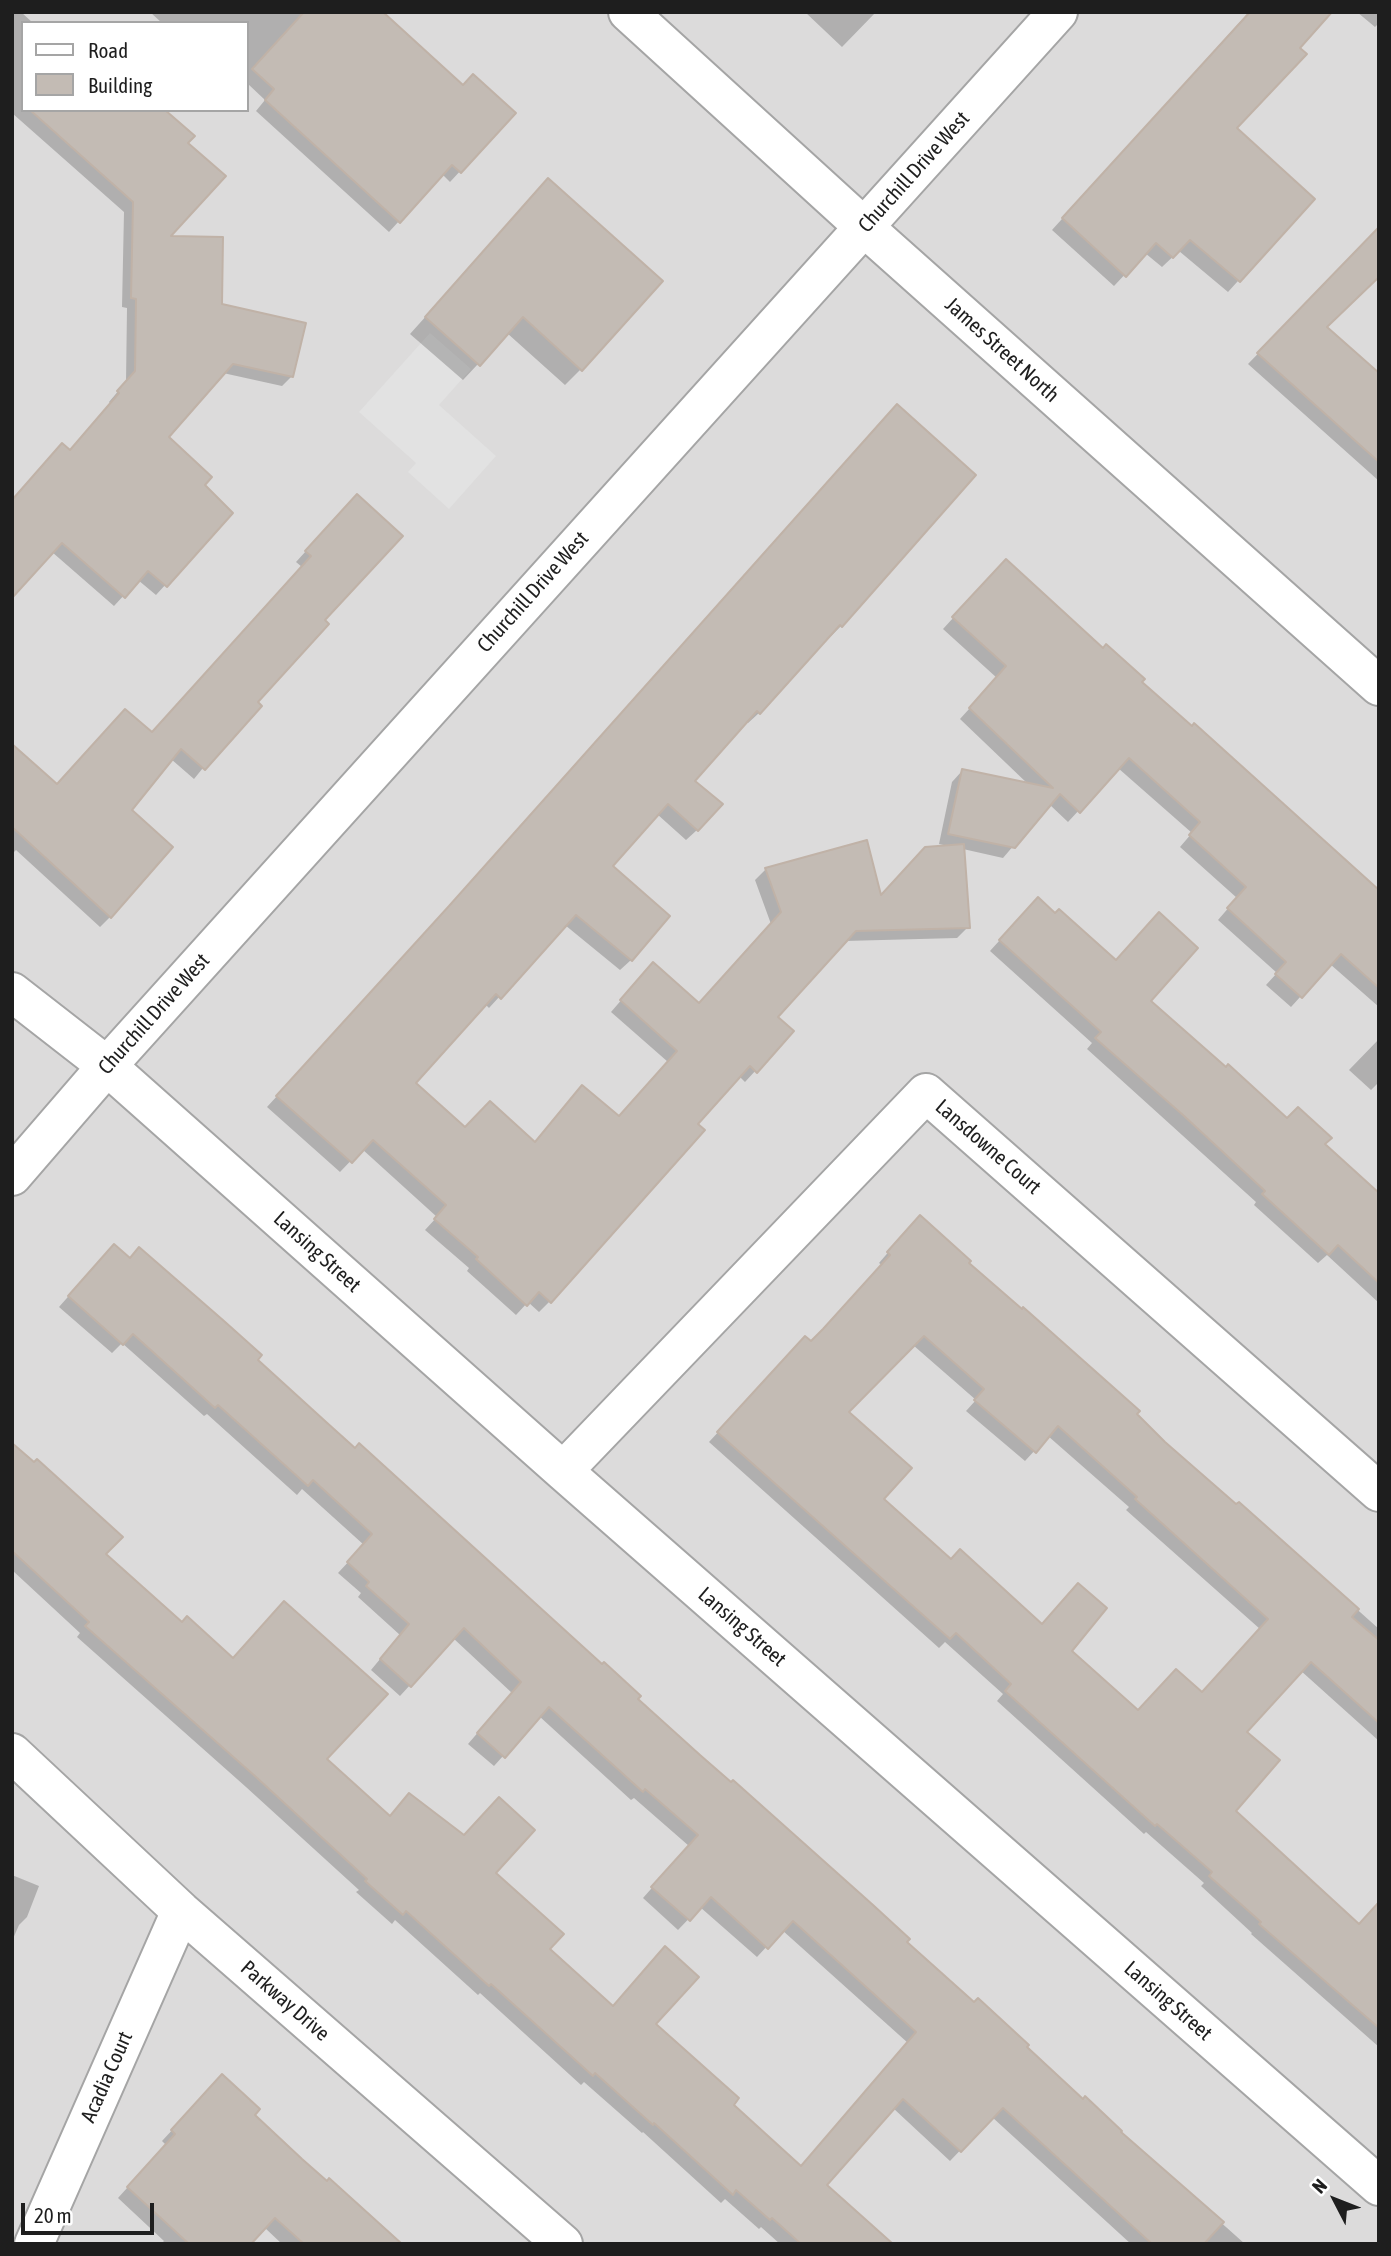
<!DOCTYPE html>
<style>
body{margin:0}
#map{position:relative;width:1391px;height:2256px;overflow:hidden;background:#efebe4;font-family:"Asap Condensed",sans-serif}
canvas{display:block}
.frame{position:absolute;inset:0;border:14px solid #1e1e1e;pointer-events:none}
.legend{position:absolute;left:21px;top:21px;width:228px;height:91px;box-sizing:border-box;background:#fff;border:2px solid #a5a5a5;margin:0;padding:9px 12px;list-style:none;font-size:21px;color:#1e1e1e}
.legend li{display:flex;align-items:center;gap:14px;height:35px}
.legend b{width:35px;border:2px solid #a5a5a5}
.north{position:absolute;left:1300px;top:2165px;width:70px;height:70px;-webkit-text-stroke:5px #fff;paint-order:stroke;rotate:312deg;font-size:19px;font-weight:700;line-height:28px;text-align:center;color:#1e1e1e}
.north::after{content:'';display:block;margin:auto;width:24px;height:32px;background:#1e1e1e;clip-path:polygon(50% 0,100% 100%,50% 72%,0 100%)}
.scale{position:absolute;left:21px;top:2203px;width:133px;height:32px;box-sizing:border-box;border:4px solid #1e1e1e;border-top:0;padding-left:9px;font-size:21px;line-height:24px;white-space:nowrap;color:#1e1e1e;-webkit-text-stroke:5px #fff;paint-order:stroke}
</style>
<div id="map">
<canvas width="1391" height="2256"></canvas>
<div class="frame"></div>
<ul class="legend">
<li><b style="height:9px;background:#fff"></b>Road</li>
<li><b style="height:19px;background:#c3bbb4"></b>Building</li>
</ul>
<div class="north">N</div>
<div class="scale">20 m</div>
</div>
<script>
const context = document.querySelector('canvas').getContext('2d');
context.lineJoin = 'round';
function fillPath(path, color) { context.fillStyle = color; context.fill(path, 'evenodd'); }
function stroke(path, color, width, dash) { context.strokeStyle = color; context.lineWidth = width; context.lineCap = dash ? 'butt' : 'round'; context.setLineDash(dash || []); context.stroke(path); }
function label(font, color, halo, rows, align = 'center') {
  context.font = font + ' "Asap Condensed",sans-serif'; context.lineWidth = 6; context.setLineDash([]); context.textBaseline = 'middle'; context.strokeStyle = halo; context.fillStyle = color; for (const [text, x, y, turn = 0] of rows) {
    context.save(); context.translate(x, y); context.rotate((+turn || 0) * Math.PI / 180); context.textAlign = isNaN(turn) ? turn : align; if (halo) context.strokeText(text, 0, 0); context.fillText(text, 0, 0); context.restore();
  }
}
fillPath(new Path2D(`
 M12 12H1379V2244H12ZM23 23H247V110H23Z`), '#dcdbdb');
fillPath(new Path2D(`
 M430 333 471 369 439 405 496 456 449 509 408 472 416 463 359 412Z`), '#e2e2e2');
fillPath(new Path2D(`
 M12 12H21L33 23H23V110H163L186 143 167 238 220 305 292 376 282 386 223 373 167 437 202 485 231 513 156 595 138 580 114 606 52 552 69 452 111 404 109 402 126 382 127 308 122 307 124 212 12 113Z
 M150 12H379L463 87 514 113 450 182 442 174 389 232 256 111 265 100 247 83V23H162Z
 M805 12H876L842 47Z
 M1249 12H1330L1298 48 1235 129 1312 199 1228 292 1179 251 1162 267 1145 253 1114 286 1052 230Z
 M1357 12H1379V23L1375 27Z
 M533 197 581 369 565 385 507 333 463 380 410 334Z
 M1366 242 1325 327 1379 375V481L1248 364Z
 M887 417 841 626 831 636 829 635 759 713 748 723 746 721 692 781 720 804 697 830 686 840 657 814 610 866 631 960 620 970 565 925 489 1008 485 1004 413 1083 464 1129 534 1143 618 1118 668 1062 611 1012 643 975 698 1005 771 924 755 880 766 869 880 897 948 846 939 844 952 782 962 771 1029 785 960 719 997 678 943 629 996 571 1140 682 1379 891V1007L1330 964 1291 1007 1266 985 1277 973 1218 920 1237 898 1180 847 1192 833 1118 768 1068 822 1049 804 1003 858 963 849 968 927 957 938 845 941 776 1017 792 1031 745 1082 739 1076 695 1124 550 1301 539 1312 528 1302 516 1315 467 1271 469 1268 425 1230 437 1217 362 1149 340 1172 267 1107 439 919Z
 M347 506 323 620 194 779 171 759 129 810 110 917 100 927 16 850 12 854V746L57 786 152 734 302 567 296 562Z
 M1028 909 1148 1001 1287 1120 1323 1145 1379 1195V1303L1327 1255 1318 1263 1254 1205 1256 1202 1087 1049 1092 1043 990 951Z
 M1379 1039V1085L1377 1084 1371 1090 1349 1070Z
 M910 1227 967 1263 1236 1507 1239 1504 1379 1629V1741L1300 1670 1245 1732 1234 1811 1358 1926 1379 1921V2047L1251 1934 1252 1933 1201 1886 1204 1883 1146 1832 1144 1834 997 1701 1003 1694 945 1642 939 1648 709 1442 796 1348 811 1343 882 1265 879 1263ZM913 1345 976 1400 966 1411 1025 1461 1048 1436 1129 1507 1126 1510 1260 1629 1201 1694 1138 1712 1042 1625 951 1561 882 1499 846 1412Z
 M104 1256 255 1360 1245 2244H1131L992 2117 950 2161 893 2108 825 2186 890 2244H780L761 2227 759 2229 725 2199 721 2203 643 2132 642 2133 584 2082 581 2085 480 1993 478 1995 395 1920 392 1924 356 1892 359 1890 246 1787 77 1637 80 1633 12 1570V1445L104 1554 325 1759 389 1818 409 1795 494 1873 548 1949 612 2008 654 2024 732 2105 800 2167 908 2043 782 1930 757 1957 700 1907 678 1930 643 1898 689 1846 634 1798 631 1800 539 1716 494 1766 468 1744 512 1693 453 1638 400 1696 371 1670 400 1635 358 1597 361 1593 338 1573 364 1545 302 1489 297 1495 207 1414 204 1416 122 1343 112 1353 59 1307Z
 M12 1875 39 1886 27 1917 19 1925 12 1941Z
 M212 2087 252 2115 300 2160 400 2244H282L264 2227 249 2244H161L164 2241 118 2198 166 2145 162 2141Z`), '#0003');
const building = new Path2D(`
 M304 12H383L463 85 473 74 516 113 461 173 452 165 400 223 265 100 274 89 252 69Z
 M1250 12H1332L1300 48 1307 54 1237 128 1315 199 1240 282 1190 240 1173 258 1156 243 1126 277 1062 218Z
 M30 110H165L195 136 188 143 226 176 171 236 223 237 222 304 306 323 293 377 233 364 169 437 212 477 205 485 233 513 167 587 148 571 125 598 62 543 12 598V500L62 443 70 450 119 393 117 391 135 371 136 299 131 298 133 202Z
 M548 178 663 281 582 371 523 317 480 366 425 317Z
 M1379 227V277L1327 327 1379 373V462L1257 353Z
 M897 404 976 475 842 627 840 625 760 714 757 711 695 781 723 804 698 831 668 804 613 866 670 916 632 961 576 915 501 999 496 994 416 1083 465 1127 490 1101 535 1142 582 1085 619 1116 677 1051 620 1000 653 962 699 1003 781 912 765 868 867 840 881 895 925 847 964 844 970 928 856 931 778 1017 794 1031 757 1073 750 1066 698 1124 705 1130 551 1303 539 1292 527 1306 476 1259 478 1257 434 1219 446 1205 373 1140 352 1163 276 1096 449 906Z
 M357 494 403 536 325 620 329 624 258 702 262 706 205 770 181 749 132 810 173 847 111 918 12 827V744L57 784 125 709 152 732 311 556 305 551Z
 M1006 559 1103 648 1106 644 1145 679 1142 682 1192 726 1194 723 1379 890V988L1341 954 1302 998 1275 974 1286 962 1227 908 1246 887 1189 835 1200 822 1129 758 1080 813 1060 794 1015 848 948 834 962 769 1053 788 969 708 1006 666 952 617Z
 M1038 897 1055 913 1059 909 1116 960 1159 912 1198 948 1151 1001 1226 1067 1228 1064 1287 1118 1298 1107 1332 1138 1325 1144 1379 1193V1283L1338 1245 1329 1255 1262 1194 1265 1191 1183 1115 1095 1038 1101 1032 999 940Z
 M920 1215 971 1261 969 1263 1022 1309 1023 1307 1140 1411 1137 1414 1165 1442 1236 1504 1239 1502 1359 1609 1352 1617 1379 1640V1723L1311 1662 1247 1732 1280 1760 1236 1811 1359 1924 1379 1902V2028L1259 1924 1261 1922 1209 1876 1212 1872 1157 1824 1155 1826 1005 1691 1011 1684 956 1633 950 1639 717 1432 805 1336 811 1341 823 1329 890 1255 887 1252ZM924 1336 984 1389 974 1400 1036 1453 1058 1426 1137 1497 1135 1499 1268 1619 1202 1692 1176 1669 1138 1710 1072 1651 1107 1608 1078 1583 1042 1624 960 1549 951 1559 884 1499 912 1468 849 1412Z
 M114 1244 130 1258 139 1247 224 1321 262 1355 258 1360 325 1421 355 1448 359 1443 602 1664 604 1662 641 1696 638 1699 700 1755 731 1782 733 1780 873 1905 910 1939 907 1942 974 2002 978 1998 1029 2045 1027 2047 1083 2099 1085 2096 1122 2131 1121 2132 1224 2222 1204 2244H1152L1003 2108 961 2152 903 2099 827 2185 893 2244H801L772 2218 770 2220 736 2190 733 2195 654 2123 653 2125 595 2073 593 2076 491 1984 489 1986 406 1911 403 1915 365 1881 367 1879 256 1777 85 1626 89 1622 12 1551V1443L34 1462 37 1459 123 1537 106 1554 182 1622 187 1616 233 1658 284 1601 388 1694 327 1759 390 1816 409 1793 464 1835 499 1797 535 1830 496 1873 564 1934 550 1949 613 2006 665 1946 699 1977 656 2024 739 2098 734 2105 801 2166 916 2032 793 1921 768 1949 711 1897 690 1921 651 1887 698 1835 645 1789 643 1792 549 1707 505 1758 477 1733 521 1682 464 1628 411 1687 380 1659 409 1624 366 1586 369 1582 347 1562 372 1534 313 1480 308 1486 218 1405 215 1408 133 1334 123 1345 68 1296Z
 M222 2074 260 2109 255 2115 302 2159 327 2181 329 2178 402 2244H304L275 2218 251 2244H189L127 2187 175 2134 171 2130Z`);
fillPath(building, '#c3bbb4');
stroke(building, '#c0b2a7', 2);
const minor = new Path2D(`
 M12 992 107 1066 563 1471 1379 2186
 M12 1176 107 1066 1058 12
 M563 1471 926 1093 1379 1492
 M12 1753 181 1911 563 2244
 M34 2244 181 1911`);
const tertiary = new Path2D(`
 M628 12 865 228 1379 686`);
stroke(minor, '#a5a5a5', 42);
stroke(tertiary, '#a5a5a5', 42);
stroke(minor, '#fff', 38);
stroke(tertiary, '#fff', 38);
label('21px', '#1e1e1e', '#fff', [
 ["Churchill Drive West",914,172,-48],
 ["James Street North",1002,350,42],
 ["Churchill Drive West",533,592,-48],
 ["Churchill Drive West",154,1014,-48],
 ["Lansdowne Court",988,1147,41],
 ["Lansing Street",317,1252,42],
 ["Lansing Street",742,1627,41],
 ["Parkway Drive",285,2001,41],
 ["Lansing Street",1168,2001,41],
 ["Acadia Court",107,2077,-66]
]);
</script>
